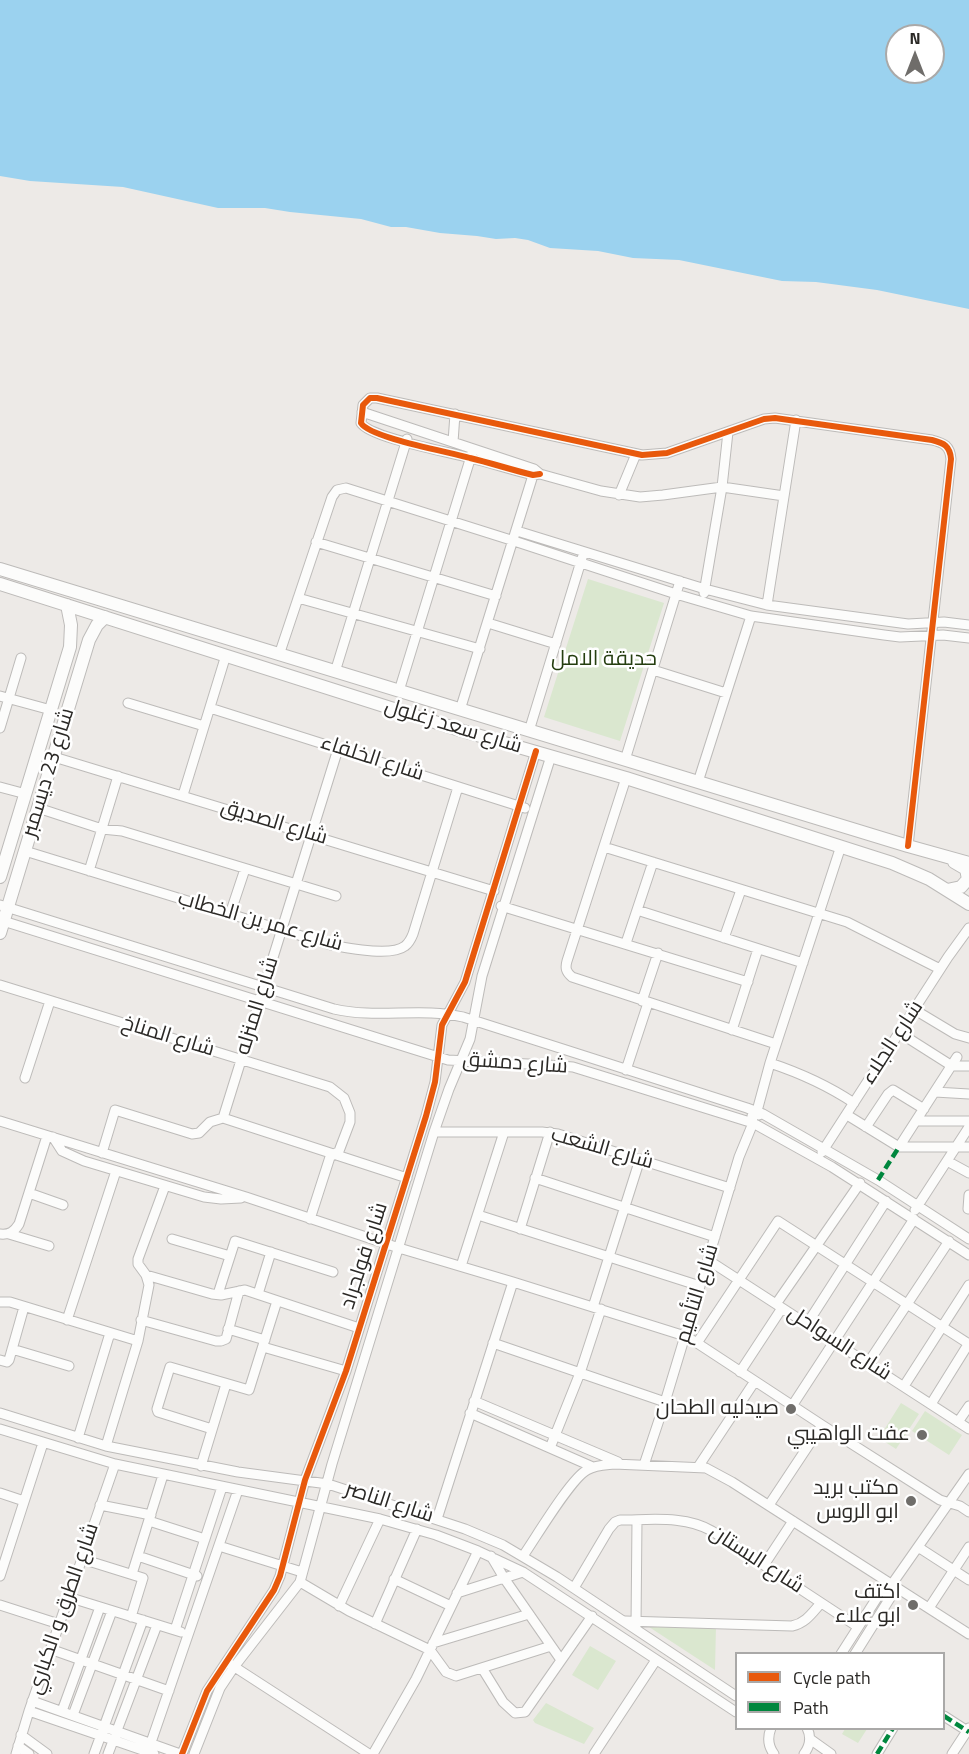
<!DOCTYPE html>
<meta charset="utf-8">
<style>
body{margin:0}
#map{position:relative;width:969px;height:1754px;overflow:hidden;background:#edeae7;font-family:"Titillium Web",sans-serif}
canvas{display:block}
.legend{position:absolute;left:735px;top:1652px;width:210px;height:78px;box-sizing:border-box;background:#fff;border:2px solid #aaa9a8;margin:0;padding:8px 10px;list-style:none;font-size:18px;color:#2b2926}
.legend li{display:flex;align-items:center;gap:12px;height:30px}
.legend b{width:30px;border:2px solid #aaa9a8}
.north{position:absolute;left:885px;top:24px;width:60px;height:60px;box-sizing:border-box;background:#fff;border:2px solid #aaa9a8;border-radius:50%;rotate:0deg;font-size:16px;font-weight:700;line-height:24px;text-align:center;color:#2b2926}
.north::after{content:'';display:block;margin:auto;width:21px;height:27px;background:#6f6d6a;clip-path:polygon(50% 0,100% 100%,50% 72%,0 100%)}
</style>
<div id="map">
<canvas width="969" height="1754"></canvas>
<ul class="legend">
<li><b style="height:8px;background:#e8590c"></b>Cycle path</li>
<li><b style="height:8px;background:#00873e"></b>Path</li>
</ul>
<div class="north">N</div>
</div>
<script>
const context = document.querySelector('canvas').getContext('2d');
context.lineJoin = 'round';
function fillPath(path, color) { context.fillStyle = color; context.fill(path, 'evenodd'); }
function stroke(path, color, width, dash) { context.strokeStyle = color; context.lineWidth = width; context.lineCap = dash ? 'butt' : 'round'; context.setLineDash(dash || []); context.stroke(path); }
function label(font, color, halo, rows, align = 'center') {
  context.font = font + ' "Titillium Web",Cairo,sans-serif'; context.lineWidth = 5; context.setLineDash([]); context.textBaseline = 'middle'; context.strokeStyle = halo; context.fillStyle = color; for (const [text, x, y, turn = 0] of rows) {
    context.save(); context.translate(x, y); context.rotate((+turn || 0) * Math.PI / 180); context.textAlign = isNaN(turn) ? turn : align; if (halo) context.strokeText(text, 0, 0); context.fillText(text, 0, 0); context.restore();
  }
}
fillPath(new Path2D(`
 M588 579 664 603 620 741 544 717Z
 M901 1403 919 1414 896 1449 879 1438Z
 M925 1411 962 1435 949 1455 912 1431Z
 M646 1625 716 1626 715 1670Z
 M590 1646 616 1661 598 1690 572 1675Z
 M546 1703 594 1728 584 1744 535 1723 533 1720Z
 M845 1729V1728L867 1729 858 1743 842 1734Z`), '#dae7cf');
fillPath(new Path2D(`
 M0 0H969V309L877 290 816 282 782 281 679 260 633 258 598 251 550 248 528 240 515 238 496 239 477 236 440 233 406 227H391L361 219 290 212 265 208H218L123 187 30 181 0 176ZM897 36H933V72H897Z`), '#9bd2ef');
const minor = new Path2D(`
 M362 412 534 469 540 474 601 491 640 497 663 495 722 487 784 496
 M453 442 455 414
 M540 474 533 475C512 470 491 463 470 458 450 452 370 438 361 423L363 405 370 398H377L642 455 667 453 764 419 775 418 932 440C944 443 950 446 951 459L908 846
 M619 495 636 454
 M517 531 705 589 767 605 908 624 944 622 969 625
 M316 542 496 596
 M704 593 722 487 728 432
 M298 598 480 649
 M767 605 796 420
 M488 623 556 644
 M279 655 332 497 337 490 346 488 514 541 676 594 751 616 884 635 900 637 943 635 969 638
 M653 670 726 693
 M335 672 407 439
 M399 691 472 453
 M0 696 51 710
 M128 703 204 726
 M210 708 525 808
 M460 710 534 472
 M0 728 21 658
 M529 731 582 558
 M54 757 494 891
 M625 760 680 581
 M626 778 567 961C565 968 566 972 572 977L776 1044
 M698 782 751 616
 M0 787 26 794
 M183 795 226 655
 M38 808 102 829 122 831 336 896
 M604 847 847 922 940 969
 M25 851 331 945C348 948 391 957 405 946 409 943 411 939 413 934L458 787
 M89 871 118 776
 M0 905 334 1009C377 1019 421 1007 463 1017L747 1108 763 1114 878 1180 969 1239
 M501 906 748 982
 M637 910 803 963
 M230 914 245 869
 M0 920 448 1060 548 1065 573 1067 753 1123 832 1167 969 1255
 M724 938 741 890
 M626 943 653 862
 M0 985 330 1087 344 1098 350 1113V1122L339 1151 330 1157 310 1219
 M642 1001 658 953
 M915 1010 955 1034 969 1038
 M732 1030 758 949
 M900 1033 952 1066H969
 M770 1063C800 1073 827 1085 854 1103
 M626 1070 648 1003
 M25 1078 50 1001
 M935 1092 969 1094
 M759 1115 757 1111 770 1063 841 846
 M847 1115 899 1147H969
 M223 1118 407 1178
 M0 1121 246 1197 399 1248 513 1282 685 1336 697 1343 822 1425 940 1500 960 1506 969 1512
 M916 1121H969
 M866 1127 888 1094 893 1090 924 1109
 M434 1132H542L558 1134 730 1188
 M53 1137 62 1151 84 1161 204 1197 221 1199 241 1198
 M899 1147 957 1057
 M822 1152 948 957 969 928
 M102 1153 115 1110 192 1134 199 1133 210 1122 223 1118 338 749
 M947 1161 969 1173
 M535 1178 715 1237
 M29 1193 63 1205
 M968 1209 969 1195
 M915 1210 969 1127
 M478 1215 700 1286
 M520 1229 550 1132
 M0 1234C9 1235 14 1232 19 1224L47 1136
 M9 1234 49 1246
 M172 1239 230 1256
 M708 1260 969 1429
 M461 1266 504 1132
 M146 1275 212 1294 221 1295 245 1290 359 1328
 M218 1294 235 1241 333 1272
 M258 1294 271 1252
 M0 1302H10L138 1341
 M776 1304 860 1183
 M593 1307 640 1159
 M67 1320 116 1171
 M141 1320 216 1341H221L226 1339 239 1291
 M807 1324 886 1201
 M228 1329 265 1340
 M493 1343 665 1402
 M697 1343 778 1221 969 1344
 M263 1347 346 1371
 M12 1349 69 1366
 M0 1360 7 1362 9 1360 24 1307
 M868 1363 949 1241
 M740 1372 782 1308
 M904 1386 969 1285
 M474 1401 618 1462
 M931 1404 969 1343
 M792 1406 914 1219
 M0 1413 106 1446 238 1472 328 1484 465 1529 503 1545 557 1577 736 1696
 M470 1413 593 1467
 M958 1422 969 1406
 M0 1429 115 1464 380 1519 436 1535 478 1551 523 1572 736 1712
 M212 1429 158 1412 157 1409 170 1367 249 1390 277 1301
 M78 1438 110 1333
 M106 1446 138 1341 149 1285 146 1275 138 1264V1259L165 1186
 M550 1448 580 1373 601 1309
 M644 1465 665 1402 739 1157 753 1123 752 1116 757 1111
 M201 1466 226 1384
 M698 1467 755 1381
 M0 1493 24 1501
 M100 1505 151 1515
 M769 1505 822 1425
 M437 1519 513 1282
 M149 1521 205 1539
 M219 1546 302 1572
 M918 1547 969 1580
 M138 1556 197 1576
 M491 1556 504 1578 561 1660
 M523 1556C535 1539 571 1478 587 1470 595 1465 605 1465 614 1464L706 1468 732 1482 969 1634
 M82 1559 143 1578 131 1617
 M764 1565 793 1521
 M132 1574 163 1475
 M0 1576 43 1443
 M394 1579 451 1606
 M300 1582 349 1611 430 1650 446 1672 456 1676 551 1646
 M574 1588 609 1529 615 1522 620 1520C650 1520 685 1515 712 1531L858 1627
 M457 1593 523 1572
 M68 1597 181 1632
 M0 1605 59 1624
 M339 1606 380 1519
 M929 1608 969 1547
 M625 1621 792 1626C806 1623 812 1613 821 1603
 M375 1624 417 1529
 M636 1626 637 1520
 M175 1630 222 1487
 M433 1643 529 1614
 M50 1649 169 1691
 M841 1654 880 1593 892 1584 969 1474
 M855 1654 890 1598 892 1584
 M230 1664 369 1754
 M482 1668 503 1702 515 1713 525 1712 592 1616
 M32 1701 180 1754
 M29 1711 154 1754
 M62 1711 100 1607
 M73 1715 112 1611
 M944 1716 969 1732
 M771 1728C767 1738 768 1746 774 1754
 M21 1735 47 1754
 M810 1739 831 1754
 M18 1746 29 1754
 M16 1754 29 1711 115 1464
 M94 1754 143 1620
 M108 1754 157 1625
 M147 1754 238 1490
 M182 1754 207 1691 274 1590 280 1576 305 1480 346 1371 426 1116 435 1082 442 1025 465 982 536 751
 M194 1754 220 1688 234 1667 300 1582 332 1464 434 1132 449 1089 470 1039 482 976 551 756
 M373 1754 416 1679 478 1551
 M594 1754 656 1660
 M804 1754C810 1746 812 1738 807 1728
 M877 1754 893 1728
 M952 1754 969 1728`);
const major = new Path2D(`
 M0 569 908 846 969 863
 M0 584 463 731 626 778 892 863 929 879 969 904
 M0 877 70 647 71 625 67 605
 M947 890 961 887 968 879 966 869 954 862
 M0 933 89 640 97 625 105 617`);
stroke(minor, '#bdbbb9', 11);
stroke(major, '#bdbbb9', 14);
stroke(minor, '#fcfcfb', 9);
stroke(major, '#fcfcfb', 12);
stroke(new Path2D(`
 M878 1180 899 1147
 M944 1716 969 1732
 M877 1754 893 1728`), '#00873e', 4.5, [9, 4.5]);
stroke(new Path2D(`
 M540 474 533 475C512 470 491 463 470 458 450 452 370 438 361 423L363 405 370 398H377L642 455 667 453 764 419 775 418 932 440C944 443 950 446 951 459L908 846
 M182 1754 207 1691 274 1590 280 1576 305 1480 346 1371 426 1116 435 1082 442 1025 465 982 536 751`), '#e8590c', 6);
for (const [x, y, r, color] of [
 [791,1409,6,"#6f6d6a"],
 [922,1435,6,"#6f6d6a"],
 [911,1501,6,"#6f6d6a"],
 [913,1605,6,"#6f6d6a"]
]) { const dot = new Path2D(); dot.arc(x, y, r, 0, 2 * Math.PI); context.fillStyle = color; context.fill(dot); stroke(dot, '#fff', 2); }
label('21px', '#253e10', '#fff', [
 ["حديقة الامل",604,660]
]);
label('21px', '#2b2926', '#fff', [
 ["شارع سعد زغلول",453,727,17],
 ["شارع الخلفاء",372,759,18],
 ["شارع 23 ديسمبر",49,773,-73],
 ["شارع الصديق",274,823,17],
 ["شارع عمر بن الخطاب",260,922,16],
 ["شارع المنزله",258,1006,-73],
 ["شارع المناخ",168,1037,17],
 ["شارع الجلاء",893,1043,-57],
 ["شارع دمشق",515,1064,4],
 ["شارع الشعب",602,1149,16],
 ["شارع فولجراد",365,1256,-72],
 ["شارع التأميم",698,1294,-73],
 ["شارع السواحل",839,1344,33],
 ["شارع الناصر",389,1503,18],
 ["شارع البستان",756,1560,33],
 ["شارع الطرق و الكباري",64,1609,-71]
]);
label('21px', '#2b2926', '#fff', [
 ["صيدليه الطحان",779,1409],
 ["عفت الواهيبي",910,1435],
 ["مكتب بريد",899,1489],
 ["ابو الروس",899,1513],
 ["اكتف",901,1593],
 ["ابو علاء",901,1617]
], 'right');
</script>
